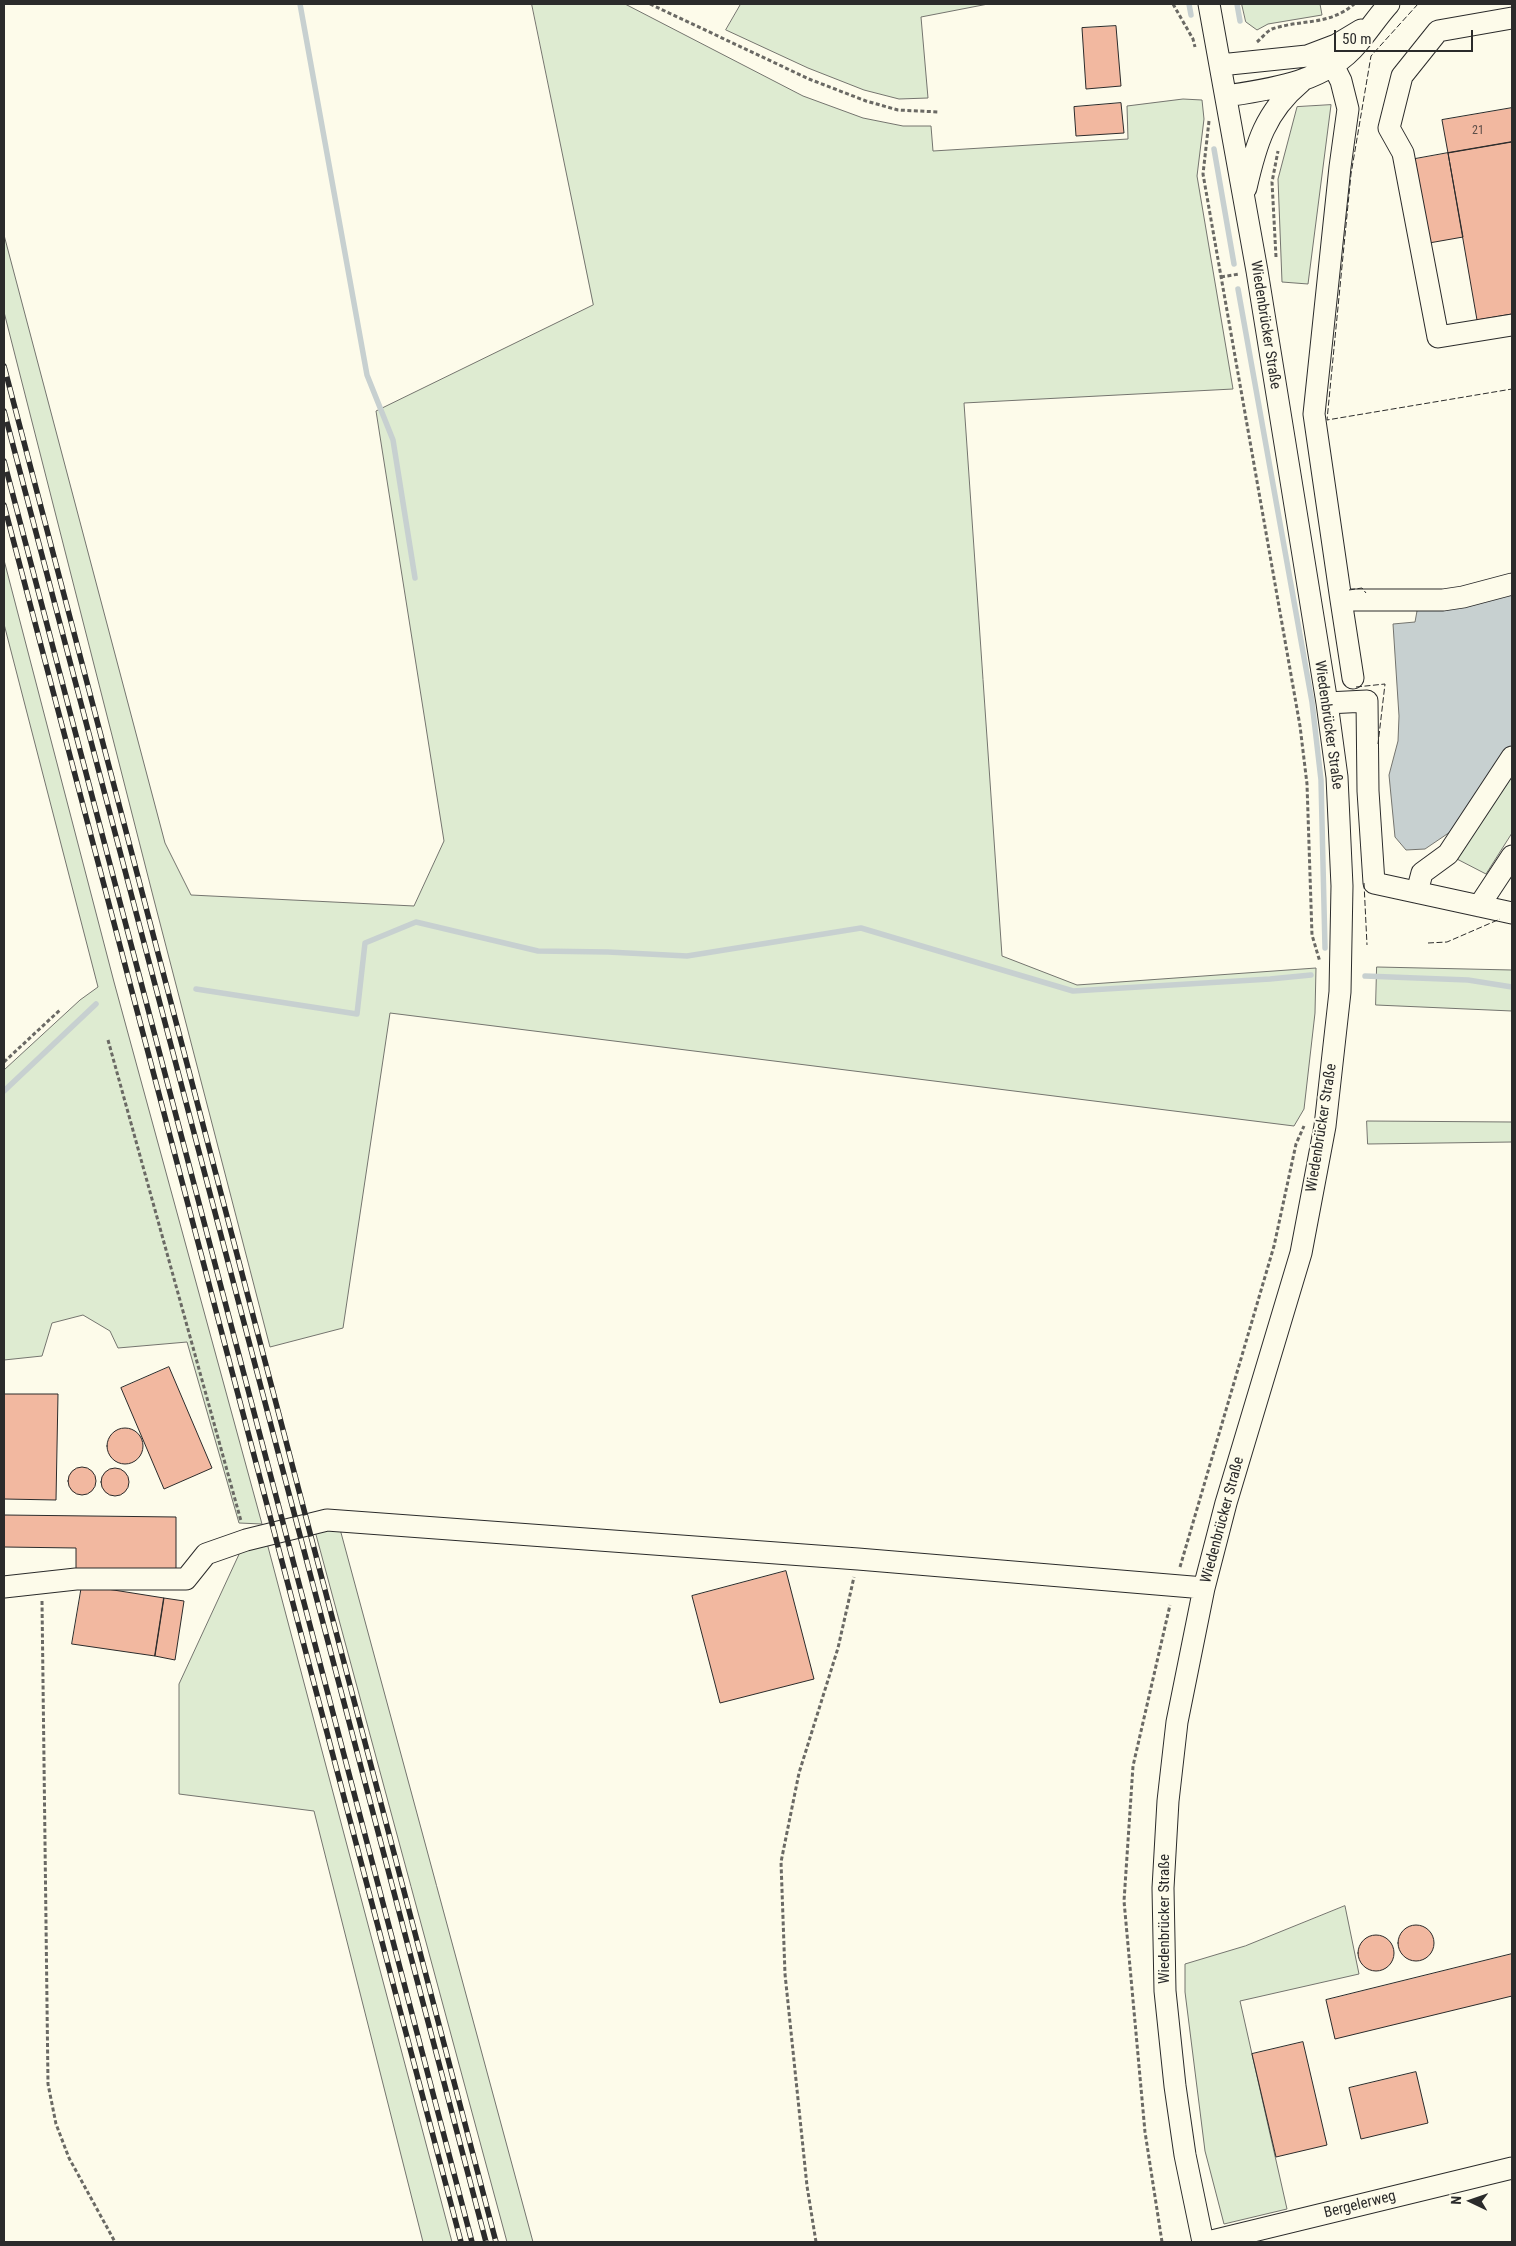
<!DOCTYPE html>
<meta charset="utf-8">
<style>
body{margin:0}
#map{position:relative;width:1516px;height:2246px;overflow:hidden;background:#fdfbea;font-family:"Roboto Condensed",sans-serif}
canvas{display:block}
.frame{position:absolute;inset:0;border:5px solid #2b2b2b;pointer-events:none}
.north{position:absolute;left:1446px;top:2176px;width:50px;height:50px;-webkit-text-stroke:4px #fdfbea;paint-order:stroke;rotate:273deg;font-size:14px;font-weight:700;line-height:20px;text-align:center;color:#2b2b2b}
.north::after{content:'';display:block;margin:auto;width:18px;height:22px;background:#2b2b2b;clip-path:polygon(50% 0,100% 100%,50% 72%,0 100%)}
.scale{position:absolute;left:1334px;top:30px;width:139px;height:22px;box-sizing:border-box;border:2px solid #2b2b2b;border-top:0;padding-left:6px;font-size:15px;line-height:18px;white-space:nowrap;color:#2b2b2b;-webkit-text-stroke:4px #fdfbea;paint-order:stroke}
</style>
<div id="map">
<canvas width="1516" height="2246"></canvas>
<div class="frame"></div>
<div class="north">N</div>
<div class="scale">50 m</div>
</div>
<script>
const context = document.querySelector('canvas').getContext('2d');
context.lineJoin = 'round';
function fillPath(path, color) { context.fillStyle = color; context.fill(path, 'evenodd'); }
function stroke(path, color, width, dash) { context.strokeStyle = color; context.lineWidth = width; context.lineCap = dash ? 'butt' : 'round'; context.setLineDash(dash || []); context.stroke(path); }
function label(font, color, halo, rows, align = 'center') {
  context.font = font + ' "Roboto Condensed",sans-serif'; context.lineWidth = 4; context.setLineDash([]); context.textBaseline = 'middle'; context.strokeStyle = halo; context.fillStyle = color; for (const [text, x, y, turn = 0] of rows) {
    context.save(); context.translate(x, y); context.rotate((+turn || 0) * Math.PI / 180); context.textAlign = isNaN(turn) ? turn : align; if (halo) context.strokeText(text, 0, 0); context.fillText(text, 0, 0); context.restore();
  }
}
const green = new Path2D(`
 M532 4H625L803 96 863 118 903 126H931L933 151 1128 139 1127 106 1183 99 1202 100 1204 119 1197 176 1233 389 964 403 1002 956 1077 985 1316 968 1315 1013 1304 1109 1294 1126 390 1013 343 1328 270 1347 154 900 4 312V235L165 843 191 895 414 906 444 841 376 411 593 305Z
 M741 4H988L921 17 928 98 899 99 864 90 808 68 726 30Z
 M1242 4H1320L1322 15 1268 24 1257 30 1246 22Z
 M1331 105 1308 284 1282 282 1278 179 1297 107Z
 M4 560 114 982 262 1524 239 1523 187 1342 118 1348 110 1331 83 1315 52 1323 42 1356 4 1360V1070L80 1000 98 987 4 624Z
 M1512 770V833L1486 874 1455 858Z
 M1377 967 1512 970V1011L1376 1005Z
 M1367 1121 1512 1122V1142L1368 1144Z
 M340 1529 533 2242H507L315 1531Z
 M267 1543 452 2242H423L314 1811 179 1794V1684L241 1550Z
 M1345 1906 1359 1974 1240 2001 1287 2209 1224 2224 1205 2151 1185 1992V1964L1245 1946Z`);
fillPath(green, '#deebd1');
stroke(green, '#74746e', 1);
const water = new Path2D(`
 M1512 591V745L1453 830 1425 849 1406 850 1395 837 1389 775 1398 741 1399 716 1393 624 1415 622 1417 611Z`);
fillPath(water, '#c7d0d0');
stroke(water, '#74746e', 1);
stroke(new Path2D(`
 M300 4 367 375 393 440 415 578
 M1189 4 1191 15
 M1237 4 1240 21
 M1214 149 1234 264
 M1238 289 1312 702 1321 780 1325 948
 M1365 976 1468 980 1512 987
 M196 989 357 1014 365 943 416 922 538 951 608 952 687 956 861 928 1073 991 1270 979 1311 975
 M4 1091 96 1004`), '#c7d0d0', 5.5);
const building = new Path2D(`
 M1116 26 1121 86 1086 89 1082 28Z
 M1121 103 1124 133 1076 136 1074 107Z
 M1512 108V142L1448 153 1442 120Z
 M1512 142V314L1477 320 1448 153Z
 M1448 153 1463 237 1429 243 1415 159Z
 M169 1367 212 1468 164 1489 121 1388Z
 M4 1394H58L56 1500 4 1499Z
 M107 1446a18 18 0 1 1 36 0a18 18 0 1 1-36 0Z
 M68 1481a14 14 0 1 1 28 0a14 14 0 1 1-28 0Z
 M101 1482a14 14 0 1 1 28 0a14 14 0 1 1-28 0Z
 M4 1515 176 1517V1572L76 1571V1548L4 1547Z
 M786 1571 814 1679 720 1703 692 1596Z
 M82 1585 164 1598 155 1656 72 1644Z
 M164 1598 184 1601 175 1660 155 1656Z
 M1398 1943a18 18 0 1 1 36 0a18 18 0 1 1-36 0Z
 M1358 1953a18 18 0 1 1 36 0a18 18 0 1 1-36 0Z
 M1512 1954V1996L1335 2039 1326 2000Z
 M1303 2042 1327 2145 1276 2157 1252 2054Z
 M1416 2072 1428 2123 1361 2139 1349 2088Z`);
fillPath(building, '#f2b8a0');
stroke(building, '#2b2b2b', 1);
const minor = new Path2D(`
 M1512 18 1438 31 1402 76 1389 128 1403 153 1438 337 1512 325
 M1220 65 1307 56 1336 45 1361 30
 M1333 65 1341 81 1348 109 1340 167 1314 414 1341 600
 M1226 96C1273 89 1326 82 1358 43 1369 30 1378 16 1389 4
 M1246 188C1256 144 1265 112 1301 82
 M1353 678 1341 600H1443L1463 597 1512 584
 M1327 703 1367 701 1368 791 1374 883 1512 913
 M1417 892 1422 873 1448 854 1512 757
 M1479 906 1512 856
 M4 1587 76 1579H186L206 1554 246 1540 327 1520 858 1559 1204 1588
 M1203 2242 1185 2155 1175 2086 1165 1991 1163 1888 1168 1801 1177 1722 1204 1588 1226 1503 1301 1253 1325 1126 1340 992 1342 886 1337 777 1327 703 1257 271 1209 4
 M1208 2242 1512 2168`);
stroke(minor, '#2b2b2b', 23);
stroke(new Path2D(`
 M650 4 809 79 866 101 898 110 939 112
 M1173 4 1193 39 1195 47
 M1257 42C1262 38 1267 31 1272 29 1301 19 1329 26 1354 4
 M1209 121 1203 174 1300 726 1307 784 1312 935 1320 962
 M1276 257 1272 182 1278 151
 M1221 277 1239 274
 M108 1040 241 1521
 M4 1062 61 1009
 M1180 1567 1274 1246 1296 1144 1304 1126
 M42 1601 48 2084 56 2124 69 2158 115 2242
 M816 2242 807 2186 785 1974 781 1862 799 1773 838 1648 854 1577
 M1162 2242 1145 2132 1124 1901 1133 1766 1170 1605`), '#6a6964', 3, [4, 2.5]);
stroke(minor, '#fdfbea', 21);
const rail = new Path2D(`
 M4 366 496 2242
 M4 411 486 2242
 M4 461 472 2242
 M4 505 461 2242`);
stroke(rail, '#2b2b2b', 5.5);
stroke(rail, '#fdfbea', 4, [11]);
stroke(new Path2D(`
 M1418 4 1371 56 1351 174 1327 420 1512 389
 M1349 590 1362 588 1366 593
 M1356 687 1385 684 1378 744
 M1364 883 1367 945
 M1428 943 1447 942 1500 919`), '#2b2b2b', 1, [6, 2.5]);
label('12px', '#5d4e48', null, [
 ["21",1478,131]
]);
label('15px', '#2b2b2b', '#fdfbea', [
 ["Wiedenbrücker Straße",1265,325,81],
 ["Wiedenbrücker Straße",1328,725,82],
 ["Wiedenbrücker Straße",1322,1128,-81],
 ["Wiedenbrücker Straße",1223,1520,-75],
 ["Wiedenbrücker Straße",1165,1919,-90],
 ["Bergelerweg",1360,2205,-14]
]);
</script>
